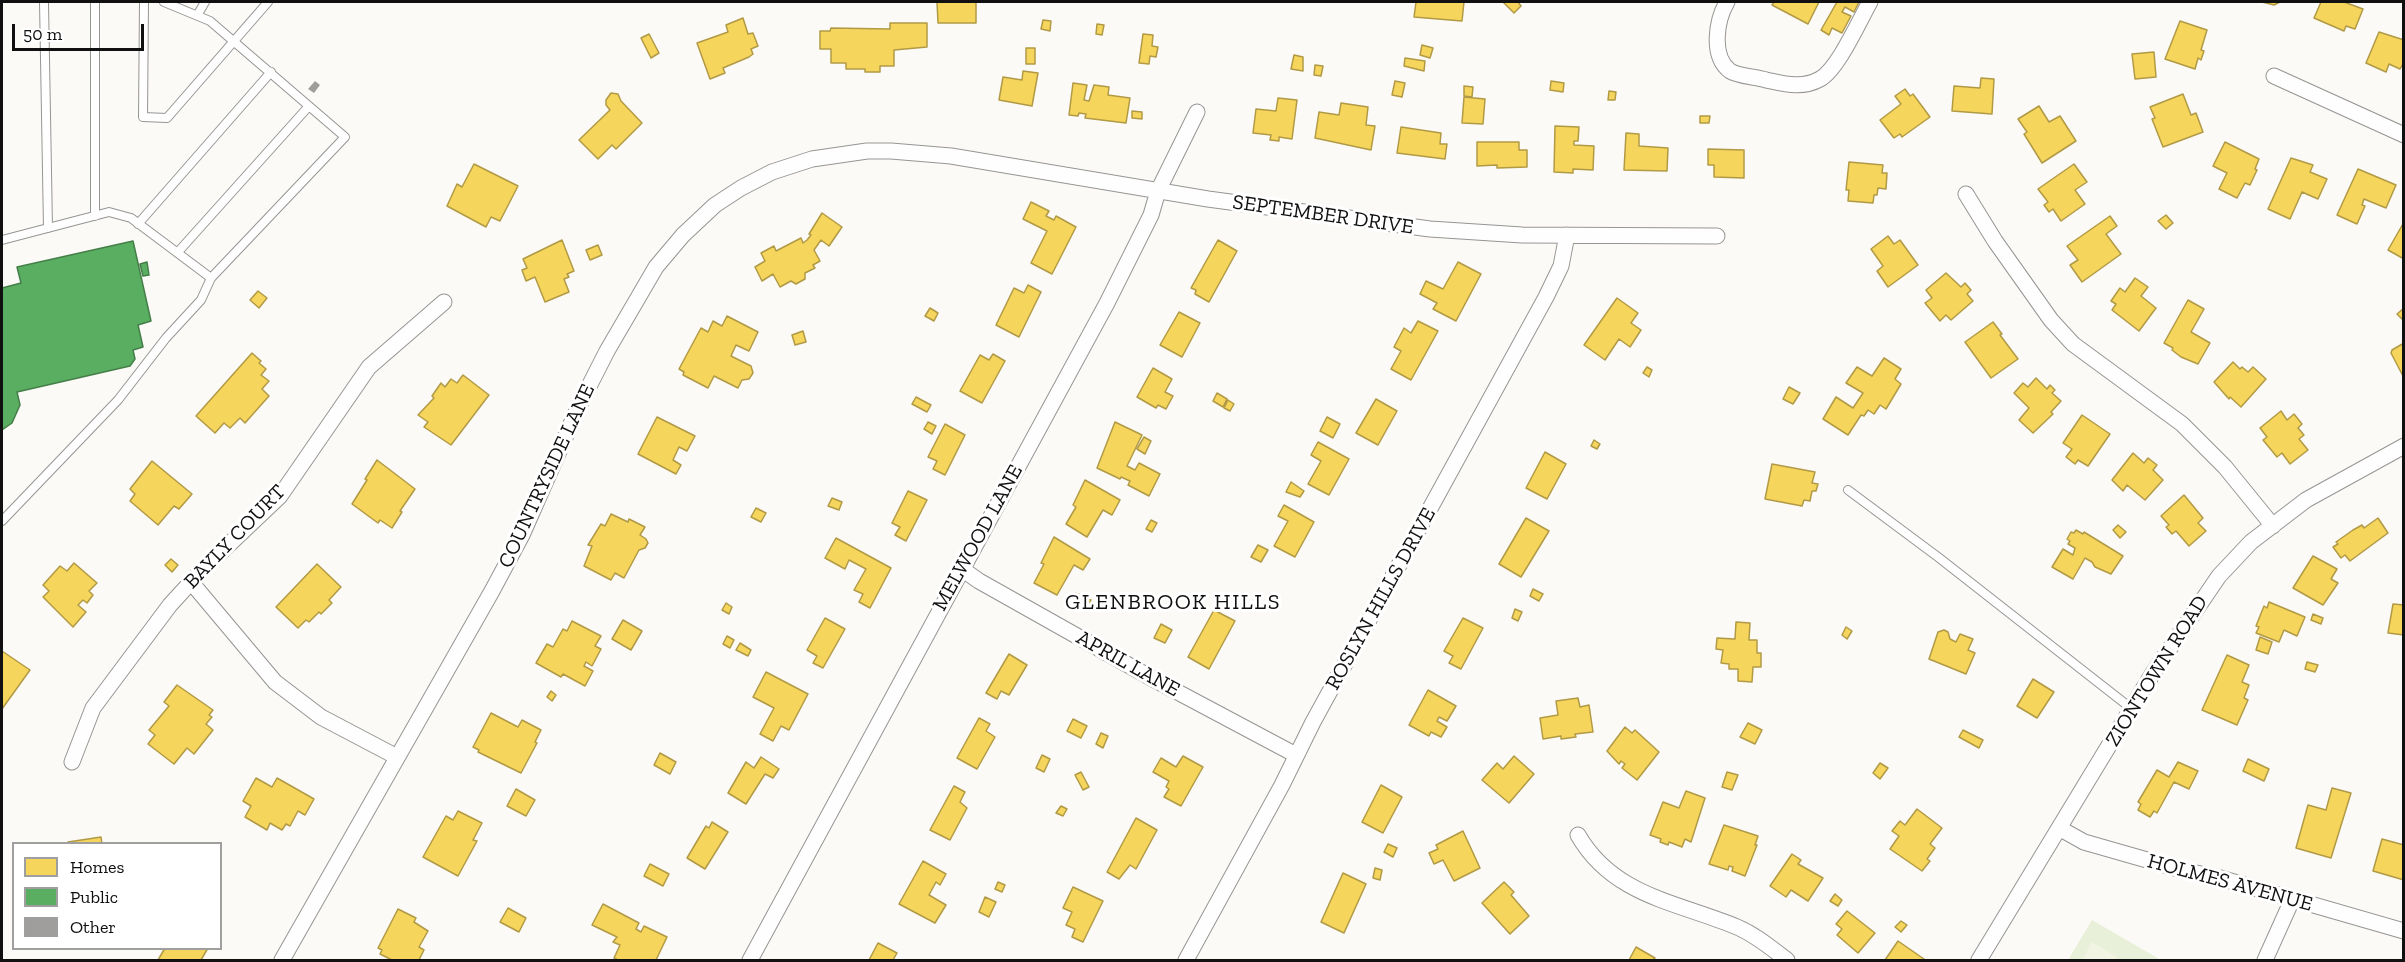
<!DOCTYPE html>
<style>
body{margin:0}
#map{position:relative;width:2405px;height:962px;overflow:hidden;background:#fcfaf7;font-family:"Zilla Slab",serif}
canvas{display:block}
.frame{position:absolute;inset:0;border:3px solid #101010;pointer-events:none}
.legend{position:absolute;left:12px;top:842px;width:210px;height:108px;box-sizing:border-box;background:#fff;border:2px solid #9f9f9f;margin:0;padding:8px 10px;list-style:none;font-size:18px;color:#101010}
.legend li{display:flex;align-items:center;gap:12px;height:30px}
.legend b{width:30px;border:2px solid #9f9f9f}
.scale{position:absolute;left:12px;top:24px;width:132px;height:27px;box-sizing:border-box;border:3px solid #101010;border-top:0;padding-left:8px;font-size:18px;line-height:21px;white-space:nowrap;color:#101010;-webkit-text-stroke:4px #fff;paint-order:stroke}
</style>
<div id="map">
<canvas width="2405" height="962"></canvas>
<div class="frame"></div>
<ul class="legend">
<li><b style="height:16px;background:#f6d55c"></b>Homes</li>
<li><b style="height:16px;background:#5aae61"></b>Public</li>
<li><b style="height:16px;background:#a09e9c"></b>Other</li>
</ul>
<div class="scale">50 m</div>
</div>
<script>
const context = document.querySelector('canvas').getContext('2d');
context.lineJoin = 'round';
function fillPath(path, color) { context.fillStyle = color; context.fill(path, 'evenodd'); }
function stroke(path, color, width, dash) { context.strokeStyle = color; context.lineWidth = width; context.lineCap = dash ? 'butt' : 'round'; context.setLineDash(dash || []); context.stroke(path); }
function label(font, color, halo, rows, align = 'center') {
  context.font = font + ' "Zilla Slab",serif'; context.lineWidth = 6; context.setLineDash([]); context.textBaseline = 'middle'; context.strokeStyle = halo; context.fillStyle = color; for (const [text, x, y, turn = 0] of rows) {
    context.save(); context.translate(x, y); context.rotate((+turn || 0) * Math.PI / 180); context.textAlign = isNaN(turn) ? turn : align; if (halo) context.strokeText(text, 0, 0); context.fillText(text, 0, 0); context.restore();
  }
}
fillPath(new Path2D(`
 M2092 920 2161 960H2068Z`), '#e8f0d9');
fillPath(new Path2D(`
 M2092 942 2117 957 2115 960H2082Z`), '#f1f4e2');
const homes = new Path2D(`
 M937 2H976V23H938Z
 M1416 2H1464L1462 21 1414 17Z
 M1503 2H1518L1521 6 1514 13Z
 M1774 2H1819L1808 24 1772 5Z
 M1837 2H1859L1854 12 1845 7 1842 12 1851 16 1842 33 1832 28 1829 35 1821 30Z
 M2262 2H2280L2274 5Z
 M2321 2H2344L2363 9 2355 29 2346 26 2344 31 2314 18Z
 M743 18 748 34 753 33 758 46 751 49 753 54 749 57 723 68 725 73 710 79 697 43 728 32 726 25Z
 M1043 20 1051 21 1050 31 1041 29Z
 M2180 21 2207 30 2201 50 2204 51 2201 60 2198 58 2195 69 2165 59Z
 M890 23H927V47L894 50V66H880V72H865V69H846V63H831V49H820V31H830L831 28 890 29Z
 M1097 24 1104 25 1102 35 1096 34Z
 M2379 32 2404 40V62L2400 69 2389 64 2386 72 2366 63Z
 M649 34 659 53 651 58 641 38Z
 M1143 34 1153 35 1152 46 1158 47 1156 57 1150 56 1149 64 1139 63Z
 M1422 45 1433 48 1430 58 1420 55Z
 M1026 48H1035V64H1026Z
 M2154 52 2156 77 2135 79 2132 54Z
 M1294 55 1303 57V71L1291 69Z
 M1405 58 1425 61 1424 71 1404 66Z
 M1315 65 1323 66 1321 76 1314 75Z
 M1023 71 1038 73 1032 106 999 100 1003 77 1022 80Z
 M1981 78 1994 79 1992 114 1952 111 1954 86 1980 88Z
 M1395 81 1405 83 1402 97 1392 95Z
 M1551 81 1564 83 1563 92 1550 90Z
 M1073 83 1087 85 1084 100 1089 101 1094 85 1109 87 1108 95 1130 98 1126 123 1085 118 1086 114 1079 113 1078 116 1069 115Z
 M1464 86 1473 87 1472 97 1464 96Z
 M1905 89 1910 96 1913 94 1930 117 1902 137 1900 134 1894 138 1880 120 1901 104 1895 96Z
 M1609 91 1616 92 1615 100H1608Z
 M611 93 618 94 621 101 642 123 616 149 612 145 598 159 579 140 610 110 606 105V100Z
 M2183 94 2191 115 2196 113 2203 132 2163 147 2152 119 2155 118 2150 107Z
 M1464 97 1485 99 1483 124 1462 123Z
 M1278 98 1297 100 1292 139 1279 137V141L1270 140 1271 135 1253 133 1256 109 1276 111Z
 M1341 103 1368 107 1366 125 1375 126 1371 150 1315 138 1319 112 1339 115Z
 M2039 106 2049 122 2060 116 2076 141 2042 163 2024 134 2027 132 2018 119Z
 M1132 111 1142 112V119L1132 118Z
 M1700 116H1710L1709 123H1700Z
 M1555 126 1579 127 1578 141H1574V145L1594 146 1593 170 1573 169V173L1554 172Z
 M1401 127 1441 133 1440 144H1447L1445 159 1397 153Z
 M1626 133 1639 134V146L1668 148 1667 171 1624 170Z
 M1477 142H1519V150H1527V167L1497 168V165L1477 166Z
 M2225 142 2259 159 2255 169 2257 170 2250 185 2245 183 2237 198 2219 189 2227 173 2213 166Z
 M1708 149 1744 150V178L1714 177V165H1708Z
 M2291 158 2313 165 2310 172 2327 179 2318 199 2302 192 2290 219 2268 209Z
 M1849 162 1883 165 1882 173H1887L1886 189 1878 188 1877 195H1874L1873 203 1848 201 1849 190H1846Z
 M474 164 518 186 500 221 491 217 486 227 447 206 457 184 462 187Z
 M2074 164 2087 182 2075 190 2085 204 2061 221 2053 209 2049 212 2044 205 2048 202 2038 189Z
 M2358 169 2396 185 2386 208 2364 199 2362 205 2365 206 2357 224 2337 215Z
 M1031 202 1049 211 1046 216 1054 220 1056 216 1076 227 1052 274 1031 263 1047 231 1023 219Z
 M822 213 842 227 829 246 821 240 814 250 820 261 813 265 815 268 805 273V279L796 284 791 281 780 287 773 274 762 281 755 267 765 261 761 253 774 246 776 251 801 238 803 243 807 240 811 235 809 234Z
 M2166 215 2173 223 2166 229 2158 221Z
 M2110 216 2117 226 2106 234 2121 254 2082 282 2070 265 2078 260 2067 246Z
 M2404 222V259L2388 250Z
 M1888 236 1894 244 1900 240 1918 265 1888 287 1877 271 1883 266 1871 249Z
 M562 240 574 271 567 274 569 277 564 279 569 292 545 302 535 277 526 281 522 270 527 268 523 259Z
 M1218 240 1237 251 1209 302 1195 294 1196 290 1191 288Z
 M598 245 602 255 590 260 586 250Z
 M1458 262 1481 274 1456 321 1433 309 1437 303 1420 294 1426 281 1443 289Z
 M1946 273 1961 287 1965 283 1971 290 1967 294 1973 301 1951 320 1946 315 1940 321 1925 303 1932 298 1926 290Z
 M2135 278 2148 287 2141 296 2156 308 2139 331 2112 310 2116 304 2111 301 2120 288 2125 292Z
 M1028 285 1041 292 1019 337 996 325 1014 288 1024 293Z
 M258 291 267 298 259 308 250 300Z
 M1617 298 1638 313 1631 323 1641 330 1630 347 1619 339 1605 360 1584 345Z
 M2188 300 2204 309 2191 332 2210 343 2198 364 2181 357 2172 350 2173 348 2164 343Z
 M930 308 938 313 934 321 925 316Z
 M2404 308V321L2397 314Z
 M1179 312 1200 323 1182 357 1160 345Z
 M727 316 758 332 749 351 736 345 731 356 751 366 753 373 749 379 742 380 738 388 714 376 708 388 683 375 684 372 679 369 701 328 708 332 713 321 722 326Z
 M1418 321 1438 331 1411 380 1391 369 1401 351 1394 347 1404 328 1411 333Z
 M1993 322 2002 334 2000 335 2018 359 1991 378 1965 342Z
 M803 331 806 342 795 345 792 335Z
 M2404 343V378L2391 353 2392 350Z
 M252 353 261 361 259 363 266 369 261 375 269 381 262 389 269 396 245 423 240 418 230 428 224 423 215 433 196 416Z
 M993 354 1005 361 982 403 960 391 980 355 989 360Z
 M1884 358 1901 369 1895 379 1901 384 1886 409 1880 405 1874 414 1868 410 1864 416 1861 415 1848 435 1823 419 1836 397 1853 408 1863 393 1846 383 1857 367 1872 376Z
 M2233 362 2240 369 2242 367 2248 372 2253 367 2266 379 2241 407 2230 397 2229 399 2214 382Z
 M1647 367 1652 370 1649 377 1643 373Z
 M1153 368 1172 379 1165 392 1173 396 1166 409 1158 405 1156 408 1137 397Z
 M463 375 489 395 451 445 424 427 428 422 418 415 434 398 432 396 441 383 445 387 451 379 457 383Z
 M2036 378 2047 389 2050 385 2055 390 2052 393 2061 401 2051 412 2053 414 2033 433 2019 420 2029 408 2014 393 2023 383 2028 387Z
 M1789 387 1800 393 1793 404 1783 399Z
 M1217 393 1227 399 1223 407 1213 401Z
 M916 397 931 405 927 412 912 404Z
 M1376 399 1397 411 1378 445 1356 433Z
 M1228 400 1234 404 1230 411 1224 408Z
 M2281 411 2287 420 2294 414 2302 424 2298 428 2304 435 2299 439 2308 450 2290 464 2282 453 2277 457 2263 440 2267 437 2260 428Z
 M2082 415 2110 434 2088 466 2078 460 2075 464 2066 457 2072 449 2063 443Z
 M657 417 695 436 687 451 679 447 673 460 681 465 676 474 638 454Z
 M1327 417 1340 424 1333 438 1320 431Z
 M928 422 936 426 932 434 924 429Z
 M1115 422 1142 435 1127 466 1135 470 1139 463 1160 474 1149 496 1128 485 1130 481 1121 477 1120 479 1097 468Z
 M945 424 965 435 945 475 933 469 937 461 928 457Z
 M1144 437 1151 441 1145 454 1137 449Z
 M1594 440 1600 444 1597 449 1591 446Z
 M1318 442 1349 459 1329 495 1308 484 1321 461 1311 455Z
 M1545 452 1566 464 1547 499 1526 488Z
 M2133 453 2144 463 2148 458 2157 465 2153 470 2163 480 2145 500 2127 485 2123 491 2112 480Z
 M377 460 415 489 400 511 402 512 392 528 380 520 378 523 352 504 367 480 365 479Z
 M152 461 192 494 179 509 174 506 158 525 130 501 135 494 130 489Z
 M1772 464 1815 472 1812 483 1818 484 1816 491H1812L1810 501 1804 500 1802 506 1765 499Z
 M1085 480 1120 500 1112 515 1103 510 1087 537 1066 524 1076 507 1073 505Z
 M1291 482 1304 491 1300 497 1286 492Z
 M908 491 927 500 906 541 895 535 900 527 892 523Z
 M2184 495 2203 518 2198 523 2206 531 2189 546 2176 531 2172 534 2166 527 2169 525 2161 516Z
 M832 498 842 502 839 510 828 506Z
 M1284 505 1314 522 1295 557 1274 546 1288 521 1278 516Z
 M756 508 766 513 761 522 751 517Z
 M611 514 628 522 629 519 645 527 640 535 646 539 648 543 645 548 639 550 624 578 615 573 611 580 584 566 592 546 588 545 601 524 605 526Z
 M1526 518 1549 531 1521 577 1499 564Z
 M2378 518 2388 533 2350 561 2345 555 2341 558 2333 547 2338 544 2336 542 2353 530 2362 525 2364 528Z
 M1151 520 1157 523 1152 532 1146 529Z
 M2118 525 2126 532 2120 538 2113 530Z
 M2076 530 2083 534 2084 532 2123 556 2111 574 2095 567 2092 562 2085 558 2073 579 2052 567 2063 549 2073 555 2075 548 2068 544 2070 541 2067 539 2071 532 2074 533Z
 M1054 537 1090 559 1083 570 1074 565 1057 595 1034 583 1044 564 1041 563Z
 M836 538 891 568 870 608 859 602 863 594 854 590 866 569 849 560 845 569 825 558Z
 M1258 545 1268 550 1261 562 1251 557Z
 M2313 556 2337 569 2331 579 2338 583 2323 605 2293 588Z
 M171 559 178 565 172 572 165 565Z
 M74 563 97 583 89 591 93 595 87 603 83 600 78 605 86 612 73 627 43 597 49 591 43 585 60 566 67 571Z
 M317 564 341 587 329 600 332 603 321 614 319 612 309 622 306 620 298 628 276 607Z
 M1533 589 1543 594 1539 601 1530 596Z
 M1075 593 1084 596 1077 608 1070 605Z
 M1085 597 1091 600 1085 611 1079 608Z
 M2269 602 2305 617 2297 636 2284 630 2279 642 2256 633 2259 627 2256 626 2264 606 2267 608Z
 M726 603 732 607 729 614 722 610Z
 M2393 604 2404 605V635L2388 633Z
 M1515 609 1522 612 1518 621 1512 618Z
 M1214 610 1235 621 1209 669 1188 657Z
 M2313 614 2323 618 2321 624 2311 620Z
 M825 618 845 629 823 668 813 663 817 656 807 650Z
 M1463 618 1483 628 1461 669 1449 663 1453 656 1444 651Z
 M623 620 642 631 631 650 612 639Z
 M572 621 601 636 595 646 601 649 592 666 586 662 584 666 593 671 585 686 563 674 561 677 536 663 547 644 553 647 563 629 567 631Z
 M1736 622 1750 623 1749 640H1757V653H1761V667H1753L1752 682 1738 681V669H1729V664L1721 663 1723 650 1716 649 1717 638 1735 639Z
 M1161 624 1172 630 1165 643 1154 638Z
 M1846 627 1852 631 1847 639 1842 635Z
 M1944 630 1948 632 1950 639 1956 642 1960 634 1973 639 1968 650 1975 653 1966 674 1929 659 1938 632Z
 M727 636 734 640 730 648 723 644Z
 M2260 637 2272 642 2268 654 2256 650Z
 M740 643 751 650 748 656 736 650Z
 M2 651 30 670 2 709Z
 M1009 654 1027 665 1009 695 1001 691 997 699 986 693Z
 M2227 655 2249 665 2242 682 2249 685 2244 698 2248 700 2237 725 2202 710Z
 M2307 662 2318 665 2315 672 2305 669Z
 M766 672 808 694 789 730 781 726 773 741 760 734 774 708 753 697Z
 M2033 679 2054 692 2037 718 2017 706Z
 M177 685 213 710 209 715 212 717 206 724 213 730 194 754 187 748 174 764 148 744 155 735 149 730 169 706 164 702Z
 M1428 690 1456 706 1447 721 1439 717 1437 721 1447 727 1441 737 1431 732 1429 736 1409 725Z
 M551 691 556 695 552 701 547 697Z
 M1578 698 1580 707 1589 705 1593 732 1575 734 1576 737 1561 739V736L1543 739 1540 718 1558 715 1556 701Z
 M491 713 518 727 522 720 541 730 535 742 537 743 521 773 478 752 479 750 473 747Z
 M979 718 990 724 986 731 995 737 977 769 957 758Z
 M1073 719 1087 726 1081 738 1067 731Z
 M1748 723 1762 730 1755 744 1740 737Z
 M1625 727 1632 733 1635 730 1659 752 1637 780 1622 768 1625 764 1621 761 1619 764 1607 751Z
 M1963 730 1983 740 1979 748 1959 737Z
 M1101 733 1108 736 1103 748 1096 744Z
 M660 753 676 762 670 774 654 765Z
 M1042 755 1050 759 1044 772 1036 768Z
 M1183 756 1203 767 1181 806 1164 797 1169 789 1166 787 1169 781 1153 772 1161 758 1176 767Z
 M1514 756 1534 774 1509 803 1482 780 1497 763 1503 769Z
 M761 757 779 769 773 778 765 774 746 804 728 793 746 762 754 768Z
 M2248 759 2269 769 2264 781 2243 771Z
 M2178 762 2198 771 2189 789 2174 782 2157 813 2154 811 2150 817 2138 810 2141 804 2138 802 2157 770 2169 777Z
 M1880 763 1888 768 1880 779 1873 773Z
 M1081 772 1089 787 1083 790 1075 775Z
 M1727 772 1738 775 1732 790 1722 787Z
 M256 778 272 787 277 778 314 799 305 815 298 811 290 826 286 824 282 830 270 823 267 830 245 817 251 806 243 801Z
 M1381 785 1402 797 1383 833 1362 822Z
 M954 786 965 792 960 802 967 808 950 840 930 830Z
 M2332 788 2351 793 2331 858 2296 848 2308 805 2326 810Z
 M516 789 535 800 526 816 507 806Z
 M1686 791 1705 798 1691 842 1685 839 1682 847 1669 842 1668 845 1660 842 1661 839 1650 835 1663 802 1679 808Z
 M1061 806 1067 809 1063 816 1056 813Z
 M1917 809 1942 828 1930 844 1935 848 1927 859 1930 861 1922 871 1890 849 1899 836 1892 831 1900 821 1905 825Z
 M458 811 482 823 473 840 477 841 458 876 423 857 446 816 453 820Z
 M1136 818 1157 830 1136 869 1130 865 1119 879 1107 872Z
 M712 822 728 832 705 869 687 858 706 826 709 828Z
 M1724 825 1758 836 1755 845H1757L1745 876 1732 871 1733 867 1729 866 1728 870 1709 864Z
 M1463 831 1480 868 1454 881 1443 860 1434 864 1429 853 1438 849 1436 845Z
 M101 837 102 844H69L68 842Z
 M2382 839 2404 845V880L2373 871Z
 M1388 844 1397 848 1393 857 1384 852Z
 M1792 854 1801 860 1798 864 1823 878 1808 901 1791 890 1786 897 1770 886Z
 M923 861 946 874 940 885 936 882 929 895 946 905 935 923 899 904Z
 M650 864 669 874 663 886 644 876Z
 M1375 868 1382 870 1380 880 1373 878Z
 M1343 873 1366 884 1344 933 1321 922Z
 M998 882 1005 885 1002 892 995 889Z
 M1504 882 1514 892 1511 895 1529 916 1510 934 1482 903Z
 M1073 887 1103 901 1083 942 1072 937 1075 929 1066 925 1072 912 1063 908Z
 M1835 894 1842 900 1838 906 1830 901Z
 M985 897 996 902 989 917 979 912Z
 M603 904 639 923 636 929 641 932 644 926 667 937 656 960H618L614 958 620 945 613 942 617 937 592 925Z
 M508 908 526 918 519 932 500 922Z
 M398 909 416 918 414 922 428 931 419 947 424 950 419 960H392L380 954 382 950 378 948Z
 M1847 911 1875 933 1858 953 1837 935 1842 929 1836 924Z
 M1901 921 1907 925 1901 932 1895 927Z
 M1898 941 1924 959 1923 960H1885Z
 M878 943 897 953 893 960H869Z
 M1636 947 1655 958 1653 960H1629Z
 M165 948H208L201 960H158Z`);
fillPath(homes, '#f6d55c');
stroke(homes, '#b19a45', 1.5);
const public = new Path2D(`
 M133 241 151 321 138 325 143 347 133 350 135 359 130 366 17 392 20 405 12 423 2 430V288L21 283 17 267Z
 M147 262 149 275 143 276 140 264Z`);
fillPath(public, '#5aae61');
stroke(public, '#447f49', 1.5);
fillPath(new Path2D(`
 M315 81 320 85 314 93 308 89Z`), '#a09e9c');
const lane = new Path2D(`
 M44 2 48 228
 M144 2 143 117 167 118 268 2
 M164 2 210 21 345 137 211 278
 M198 14 205 2
 M95 216V2
 M138 224 271 72
 M2 240 109 212 131 218 211 278 201 300 166 338 118 400 2 521
 M178 252 309 106
 M1848 490 1938 557 2132 709`);
const street = new Path2D(`
 M1727 2C1717 19 1710 56 1730 71 1738 76 1756 77 1766 80 1785 84 1802 89 1820 79 1838 69 1859 21 1870 2
 M2274 76 2404 135
 M1966 194 1995 241 2051 320 2073 344 2182 424 2225 467 2273 526
 M962 569 979 581 1155 680 1296 755
 M191 582 275 682 321 717 397 757
 M72 762 93 708 170 605 202 570 280 496 369 367 444 302
 M2059 828 2084 842 2182 870 2220 878 2404 931
 M1578 835C1613 896 1677 902 1737 927 1756 935 1771 948 1787 960
 M282 960 492 591 522 535 578 408 607 351 656 267 683 235 715 205 741 188 772 172 812 159 867 151H891L951 156 1208 199 1430 229 1522 235 1717 236
 M750 960 1107 303 1151 215 1158 191 1197 112
 M1186 960 1282 785 1313 722 1546 297 1561 266 1567 235
 M1979 960 2153 673 2219 576 2251 542 2306 500 2404 446
 M2265 960 2292 900`);
stroke(lane, '#969594', 10);
stroke(street, '#969594', 17);
stroke(lane, '#fffefe', 8);
stroke(street, '#fffefe', 15);
label('21px', '#101010', '#fff', [
 ["SEPTEMBER DRIVE",1323,215,8],
 ["COUNTRYSIDE LANE",547,476,-65],
 ["BAYLY COURT",235,537,-46],
 ["MELWOOD LANE",978,538,-61],
 ["ROSLYN HILLS DRIVE",1381,599,-61],
 ["APRIL LANE",1128,664,29],
 ["ZIONTOWN ROAD",2157,671,-58],
 ["HOLMES AVENUE",2230,883,15]
]);
context.letterSpacing = '1.5px';
label('22px', '#101010', '#fff', [
 ["GLENBROOK HILLS",1173,603]
]);
context.letterSpacing = '0px';
</script>
